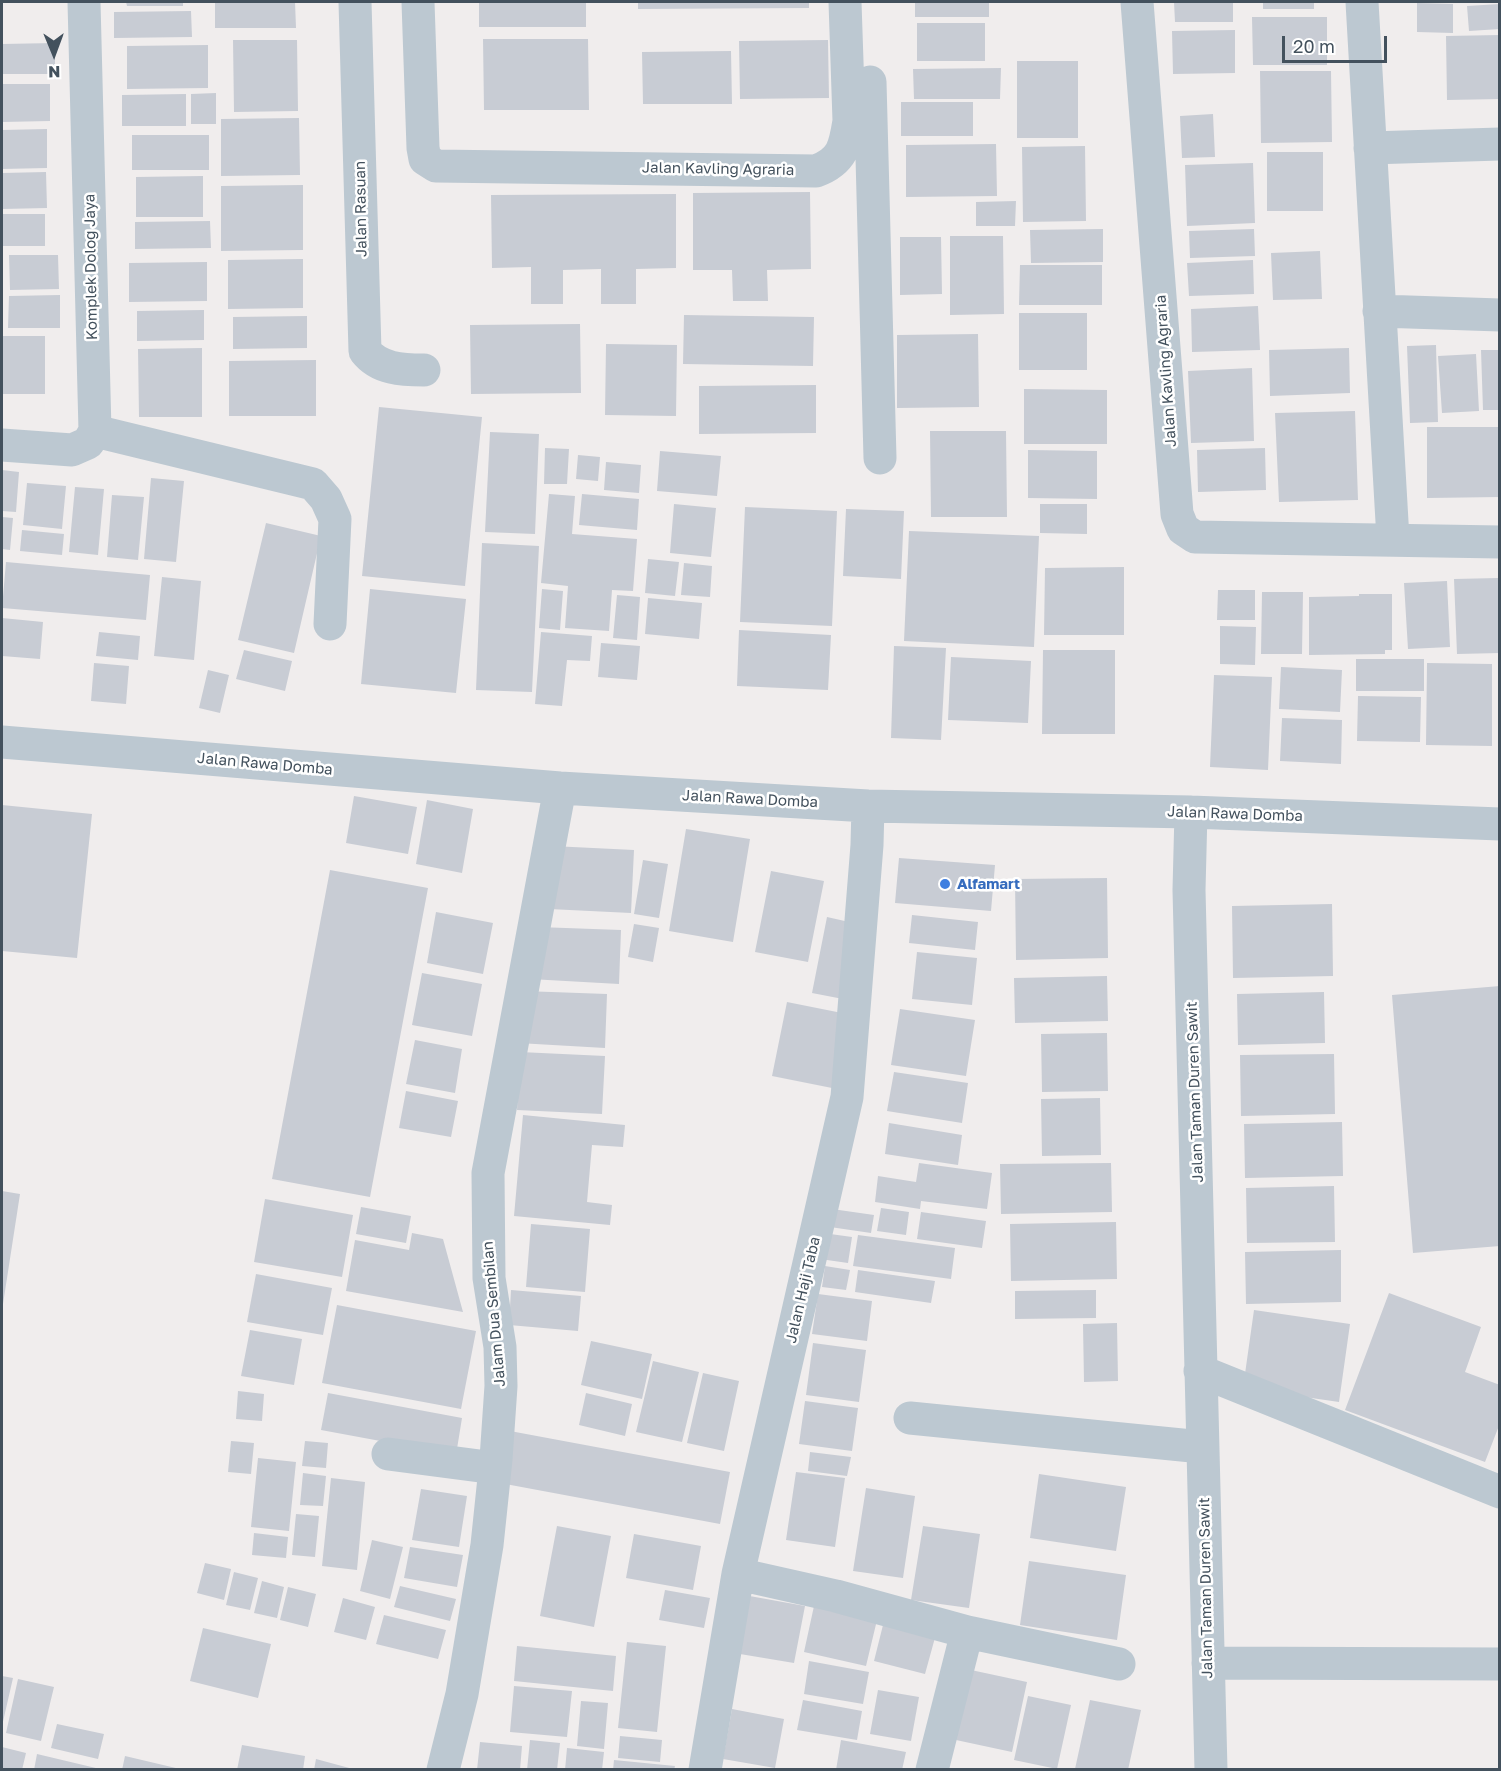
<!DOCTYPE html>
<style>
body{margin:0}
#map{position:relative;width:1501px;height:1771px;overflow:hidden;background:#f0eded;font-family:"Golos Text",sans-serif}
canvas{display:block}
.frame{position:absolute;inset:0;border:3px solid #43515d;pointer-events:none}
.north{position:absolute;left:24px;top:24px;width:60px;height:60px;-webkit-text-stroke:4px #fff;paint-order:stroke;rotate:179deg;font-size:16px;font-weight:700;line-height:24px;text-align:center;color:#43515d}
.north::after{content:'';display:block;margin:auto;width:21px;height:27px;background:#43515d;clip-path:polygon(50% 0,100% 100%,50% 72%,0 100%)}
.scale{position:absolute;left:1282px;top:36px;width:105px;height:27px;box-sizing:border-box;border:3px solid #43515d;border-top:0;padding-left:8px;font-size:18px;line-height:21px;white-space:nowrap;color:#43515d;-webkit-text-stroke:4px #fff;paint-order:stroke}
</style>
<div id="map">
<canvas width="1501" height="1771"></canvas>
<div class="frame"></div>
<div class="north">N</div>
<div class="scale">20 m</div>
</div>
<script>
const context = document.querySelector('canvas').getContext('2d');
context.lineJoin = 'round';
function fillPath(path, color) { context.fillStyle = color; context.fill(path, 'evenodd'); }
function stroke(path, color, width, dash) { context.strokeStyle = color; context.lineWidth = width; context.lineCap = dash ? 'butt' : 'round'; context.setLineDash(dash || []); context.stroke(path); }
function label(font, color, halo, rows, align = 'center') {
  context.font = font + ' "Golos Text",sans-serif'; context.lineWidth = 5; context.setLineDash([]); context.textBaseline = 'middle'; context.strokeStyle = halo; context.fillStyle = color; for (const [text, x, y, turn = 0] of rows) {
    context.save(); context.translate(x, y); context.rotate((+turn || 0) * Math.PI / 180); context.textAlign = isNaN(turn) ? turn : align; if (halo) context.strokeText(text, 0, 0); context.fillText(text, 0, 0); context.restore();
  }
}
fillPath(new Path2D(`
 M126 2H183V6H127Z
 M215 2H295L296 28H215Z
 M479 2H586V27H479Z
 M638 2H809V8L638 9Z
 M915 2H989V17H915Z
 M1174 2H1233V22H1175Z
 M1263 2H1314V9H1263Z
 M1417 3 1453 4V33L1417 32Z
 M1500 4V29L1469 31 1467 6Z
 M191 11 192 37 114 38V12Z
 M1252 17H1327V65H1253Z
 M917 23H985V61H917Z
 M1235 30V73L1173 74 1172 31Z
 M1500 35V99L1447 100 1446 36Z
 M483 39H588L589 110H484Z
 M233 40H297L298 111 234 112Z
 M828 40 829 98 740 99 739 41Z
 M55 43V74H2V44Z
 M208 45V88L127 89V46Z
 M731 51 732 104H643L642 52Z
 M1017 61H1078V138H1017Z
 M1001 68 1000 99H914L913 69Z
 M1260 71H1331L1332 142 1261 143Z
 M2 84H50V121L2 122Z
 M216 93V124H191V94Z
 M186 94V126H122V95Z
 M901 102H973V136H901Z
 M1213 114 1215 157 1182 158 1180 116Z
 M299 118 300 175 221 176V119Z
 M47 129V168L2 169V130Z
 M132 135H209V170H132Z
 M996 144 997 196 906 197V145Z
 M1085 146 1086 221 1023 222 1022 147Z
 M1267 152H1323V211H1267Z
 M1253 163 1255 223 1187 226 1185 165Z
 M46 172 47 208 2 209V173Z
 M203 176V217H136V177Z
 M303 185V250L221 251V186Z
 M810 192 811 269 767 270 768 301H733L732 270H693V193Z
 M676 194V268L636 269V304H601V269L563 270V304H531V267L492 268 491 195Z
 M1016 201 1015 226H976V202Z
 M2 214H45V246H2Z
 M210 221 211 248 135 249V222Z
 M1103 229V262L1031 263 1030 230Z
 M1254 229 1255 256 1190 258 1189 231Z
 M950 236H1003L1004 314 950 315Z
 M900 237H941L942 294 900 295Z
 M1320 251 1322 299 1273 300 1271 253Z
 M9 255H58L59 289 10 290Z
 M303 259V308L228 309V260Z
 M1253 260 1254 294 1189 296 1187 263Z
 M207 262V301L129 302V263Z
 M1020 265H1102V305H1019Z
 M60 295V328H8L9 296Z
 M1258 306 1260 350 1192 352 1191 309Z
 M204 310V340L137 341V311Z
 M1019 313H1087V370H1019Z
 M684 315 814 317 813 366 683 364Z
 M307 316V348L233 349V317Z
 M580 324 581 393 471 394 470 325Z
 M978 334 979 407 897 408V335Z
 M2 336H45V394H2Z
 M606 344 677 345 676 416 605 415Z
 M1436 345 1438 422 1410 423 1407 346Z
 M202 348V417H139L138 349Z
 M1349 348 1350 393 1270 396 1269 350Z
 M1481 350H1500V410H1483Z
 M1476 354 1479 411 1442 413 1438 356Z
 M316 360V416H229V361Z
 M1252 368 1254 441 1191 443 1188 371Z
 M816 385V433L699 434V386Z
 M1024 389 1107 390V444H1024Z
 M379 407 482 417 465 586 362 576Z
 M1355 411 1358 500 1279 502 1275 413Z
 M1427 427H1500V497L1427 498Z
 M930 431H1006L1007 517H931Z
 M490 432 539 434 535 534 485 532Z
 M545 448 569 449 567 484H544Z
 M1265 448 1266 490 1198 492 1197 450Z
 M1028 450 1097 451V499L1028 498Z
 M660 451 721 456 717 496 657 491Z
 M578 455 600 457 598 481 576 479Z
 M606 462 641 465 639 493 604 490Z
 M2 470 19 472 16 512 2 511Z
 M151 478 184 481 176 562 144 559Z
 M27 483 66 486 62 529 23 525Z
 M75 487 104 489 98 555 69 552Z
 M549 494 575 496 572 534 637 539 633 591 612 590 609 631 565 628 568 586 541 583Z
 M582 494 639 499 637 530 579 525Z
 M112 495 144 497 138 560 107 557Z
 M674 504 716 508 711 557 670 553Z
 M1040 504H1087V534L1040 533Z
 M745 507 837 511 832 626 740 622Z
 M846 509 904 511 901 579 843 576Z
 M2 517 13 518 10 550 2 549Z
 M266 523 321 536 294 653 238 640Z
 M22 530 64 534 62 555 20 551Z
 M909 531 1039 536 1034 647 904 641Z
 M482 543 539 546 532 692 476 690Z
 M648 559 679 562 675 596 645 593Z
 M6 562 150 575 146 620 2 608Z
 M684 563 712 566 710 597 681 595Z
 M1124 567V635H1044L1045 568Z
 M162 577 201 581 194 660 154 656Z
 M1498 578 1500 653 1457 654 1454 579Z
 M1447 581 1450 647 1408 649 1404 583Z
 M370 589 466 599 456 693 361 684Z
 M542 589 563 591 560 630 539 628Z
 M1218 590H1255V620H1217Z
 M1262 592H1303L1302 654H1261Z
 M1359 594H1392V650H1385V654L1309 655V597L1359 596Z
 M617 595 640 597 637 640 613 638Z
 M648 598 702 603 699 639 645 634Z
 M2 618 43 622 40 659 2 656Z
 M1220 626 1256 627 1255 665 1220 664Z
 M739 630 831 635 828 690 737 686Z
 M99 632 140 636 138 660 96 656Z
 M541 632 592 636 590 661 567 660 562 706 535 704Z
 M601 643 640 646 637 680 598 677Z
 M894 646 946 648 941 740 891 738Z
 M244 650 292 661 285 691 236 679Z
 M1043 650H1115V734H1042Z
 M951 657 1031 661 1028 723 948 720Z
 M1356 659H1424V691H1356Z
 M94 663 129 666 126 704 91 701Z
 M1427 663 1492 664V746L1426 745Z
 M1281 667 1342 670 1340 712 1279 709Z
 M208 670 229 675 220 713 199 708Z
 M1214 675 1272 677 1268 770 1210 767Z
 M1358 696 1421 697 1420 742 1357 741Z
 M1282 718 1342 720 1341 764 1280 761Z
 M354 796 417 807 408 854 346 843Z
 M427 800 473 809 462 873 416 864Z
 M2 805 92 814 77 958 2 951Z
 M686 829 750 839 733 942 669 931Z
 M552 846 634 850 631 913 549 909Z
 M899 858 995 865 991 911 895 903Z
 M643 860 668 864 659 918 634 914Z
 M330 870 428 888 370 1197 272 1179Z
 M771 871 824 881 808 962 755 952Z
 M1107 878 1108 958 1016 960 1015 879Z
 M1332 904 1333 976 1233 978 1232 906Z
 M436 912 493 923 483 974 427 963Z
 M912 915 978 922 975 950 909 943Z
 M827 917 858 924 843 999 812 993Z
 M634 924 659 928 653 962 628 957Z
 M538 927 621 930 619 984 530 979Z
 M917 952 977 958 972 1005 912 999Z
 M422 973 482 984 472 1036 412 1025Z
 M1107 976 1108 1021 1015 1023 1014 978Z
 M1500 986V1246L1413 1253 1392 995Z
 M523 991 607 994 605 1048 518 1043Z
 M1324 992 1325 1043 1238 1045 1237 994Z
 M787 1002 847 1014 832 1088 772 1076Z
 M900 1009 975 1020 966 1076 891 1065Z
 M1107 1033 1108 1091 1042 1092 1041 1034Z
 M415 1040 462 1049 455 1093 406 1084Z
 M520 1052 605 1056 602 1114 517 1110Z
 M1334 1054 1335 1114 1241 1116 1240 1055Z
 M894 1072 968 1083 962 1123 887 1111Z
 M406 1091 458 1101 451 1137 399 1128Z
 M1100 1098 1101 1155 1042 1156 1041 1099Z
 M523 1115 625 1125 623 1147 592 1145 587 1202 612 1205 610 1225 514 1216Z
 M1342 1122 1343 1176 1245 1178 1244 1124Z
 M889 1123 962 1135 958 1165 885 1154Z
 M919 1163 992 1173 987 1209 921 1201 920 1209 875 1202 878 1176 916 1182Z
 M1111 1163 1112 1212 1001 1214 1000 1164Z
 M1334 1186 1335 1242 1247 1243 1246 1188Z
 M2 1191 20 1194 3 1304H2Z
 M265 1199 353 1215 342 1277 254 1262Z
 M361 1207 411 1216 406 1243 356 1234Z
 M881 1208 909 1212 906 1235 877 1231Z
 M832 1209 874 1215 871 1233 830 1227Z
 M921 1212 986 1221 982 1248 917 1239Z
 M1116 1222 1117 1279 1011 1281 1010 1224Z
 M531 1224 590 1229 585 1292 526 1287Z
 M412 1233 443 1239 463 1312 346 1291 355 1240 409 1250Z
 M823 1233 852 1237 848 1263 820 1259Z
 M858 1235 955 1248 951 1279 853 1266Z
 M1341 1250V1302L1246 1304 1245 1252Z
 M825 1266 850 1270 846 1290 822 1287Z
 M858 1270 935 1281 931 1303 855 1292Z
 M256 1274 332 1288 323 1335 247 1322Z
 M511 1290 581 1296 578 1331 509 1325Z
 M1096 1290V1318L1015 1319V1291Z
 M1389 1293 1481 1327 1465 1372 1500 1385V1423L1485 1462 1345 1410Z
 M818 1294 872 1301 867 1341 812 1334Z
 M337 1305 476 1331 461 1409 322 1383Z
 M1254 1310 1350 1324 1339 1402 1243 1388Z
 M1117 1323 1118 1381 1084 1382 1083 1324Z
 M250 1330 302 1339 294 1385 241 1376Z
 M591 1341 652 1354 642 1399 581 1385Z
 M813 1343 866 1350 859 1402 806 1395Z
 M653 1361 699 1372 682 1442 636 1432Z
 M703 1373 739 1381 724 1451 687 1443Z
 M238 1391 264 1394 262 1421 236 1419Z
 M328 1393 462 1418 456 1455 321 1430Z
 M586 1393 632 1404 625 1436 579 1425Z
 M805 1401 858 1408 852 1451 799 1444Z
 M510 1431 730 1472 720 1524 500 1483Z
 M231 1441 254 1443 251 1474 228 1472Z
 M305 1441 328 1443 326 1468 302 1466Z
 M810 1452 851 1457 847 1476 808 1471Z
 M258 1458 296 1462 289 1531 251 1527Z
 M796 1472 845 1478 835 1547 786 1540Z
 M303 1473 326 1476 323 1506 300 1505Z
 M1039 1474 1126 1487 1116 1551 1030 1538Z
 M331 1478 365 1482 357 1570 322 1566Z
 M866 1488 915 1496 903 1578 853 1571Z
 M421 1489 467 1496 459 1547 412 1540Z
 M296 1514 319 1516 315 1557 292 1555Z
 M557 1526 611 1536 594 1627 540 1616Z
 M923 1526 980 1534 969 1608 911 1600Z
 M254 1533 288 1537 286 1558 252 1555Z
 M634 1534 701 1546 693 1590 626 1578Z
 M372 1540 403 1547 390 1599 360 1591Z
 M410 1547 463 1555 457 1587 404 1578Z
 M1029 1561 1126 1575 1117 1640 1020 1625Z
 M205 1563 231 1569 224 1600 197 1593Z
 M234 1572 258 1578 250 1610 226 1605Z
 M262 1581 284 1587 277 1618 254 1613Z
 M400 1586 456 1599 450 1621 394 1607Z
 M288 1587 316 1594 308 1627 280 1620Z
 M665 1590 710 1598 704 1628 659 1620Z
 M744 1595 805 1606 794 1663 734 1653Z
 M343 1598 375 1607 366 1640 334 1632Z
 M814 1606 877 1620 866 1666 804 1652Z
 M384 1615 446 1630 438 1659 376 1644Z
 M884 1621 936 1634 925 1674 874 1661Z
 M203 1628 271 1644 258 1698 190 1681Z
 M627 1642 666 1646 657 1732 618 1728Z
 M517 1646 616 1656 613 1691 514 1681Z
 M809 1661 869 1672 863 1704 804 1694Z
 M971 1670 1027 1682 1012 1752 956 1740Z
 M2 1676 13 1678 2 1726Z
 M18 1679 54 1687 41 1741 6 1733Z
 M514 1686 572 1691 567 1737 510 1732Z
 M878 1690 919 1697 911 1741 870 1734Z
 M1028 1696 1071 1705 1057 1769 1014 1760Z
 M803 1700 862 1711 857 1740 797 1730Z
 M1090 1700 1141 1710 1128 1770 1075 1769Z
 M581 1701 608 1703 604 1749 577 1746Z
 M732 1709 784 1719 775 1768 723 1759Z
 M57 1724 104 1734 98 1759 51 1748Z
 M620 1736 662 1740 660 1762 618 1758Z
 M530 1740 560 1743 557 1770H527Z
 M841 1740 906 1752 902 1770H836Z
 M480 1742 522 1746 520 1770H477Z
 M242 1745 305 1756 303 1770H237Z
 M2 1747 26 1753 22 1770H2Z
 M567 1748 604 1752 602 1770H565Z
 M37 1754 100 1769V1770H34Z
 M125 1756 180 1769 179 1770H122Z
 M316 1759 353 1769V1770H314Z
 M614 1760 675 1766 674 1770H613Z`), '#c8ccd4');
stroke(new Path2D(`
 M355 2 365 351C379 369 402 370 424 370
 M418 2 423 148 425 159 436 166 816 171C843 161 845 146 849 121L845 2
 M1137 2 1177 514 1183 529 1195 537 1500 542
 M1362 2 1393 539
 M870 82 880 458
 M1370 148 1500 144
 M1379 311 1500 315
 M95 431 313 484 326 499 335 519 330 624
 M2 445 72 450 88 443 95 431 84 2
 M2 742 560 788 868 806 1191 812 1500 824
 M1191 812 1189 890 1211 1770
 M1200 1371 1500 1492
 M910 1418 1202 1447
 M388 1454 495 1468
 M738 1574 836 1596 967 1632 1119 1664
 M1208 1663 1500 1664
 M443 1770 462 1694 487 1545 496 1459 501 1386 500 1347 489 1278 488 1173 560 788
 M705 1770 738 1574 847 1097 867 845 868 806
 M932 1770 967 1632`), '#bcc8d1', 33);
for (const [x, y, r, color] of [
 [945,884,6,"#3f7fe0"]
]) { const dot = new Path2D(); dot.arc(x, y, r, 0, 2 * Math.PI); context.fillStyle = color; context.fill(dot); stroke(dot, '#fff', 2); }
label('15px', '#43515d', '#fff', [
 ["Jalan Kavling Agraria",718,169,1],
 ["Jalan Rasuan",361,209,-91],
 ["Komplek Dolog Jaya",91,267,-91],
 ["Jalan Kavling Agraria",1166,371,-94],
 ["Jalan Rawa Domba",265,764,5],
 ["Jalan Rawa Domba",750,799,3],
 ["Jalan Rawa Domba",1235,814,2],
 ["Jalan Taman Duren Sawit",1195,1092,-92],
 ["Jalan Haji Taba",803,1290,-77],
 ["Jalam Dua Sembilan",494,1314,-95],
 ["Jalan Taman Duren Sawit",1206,1588,-91]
]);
label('bold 15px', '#366cbe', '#fff', [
 ["Alfamart",957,884]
], 'left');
</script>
